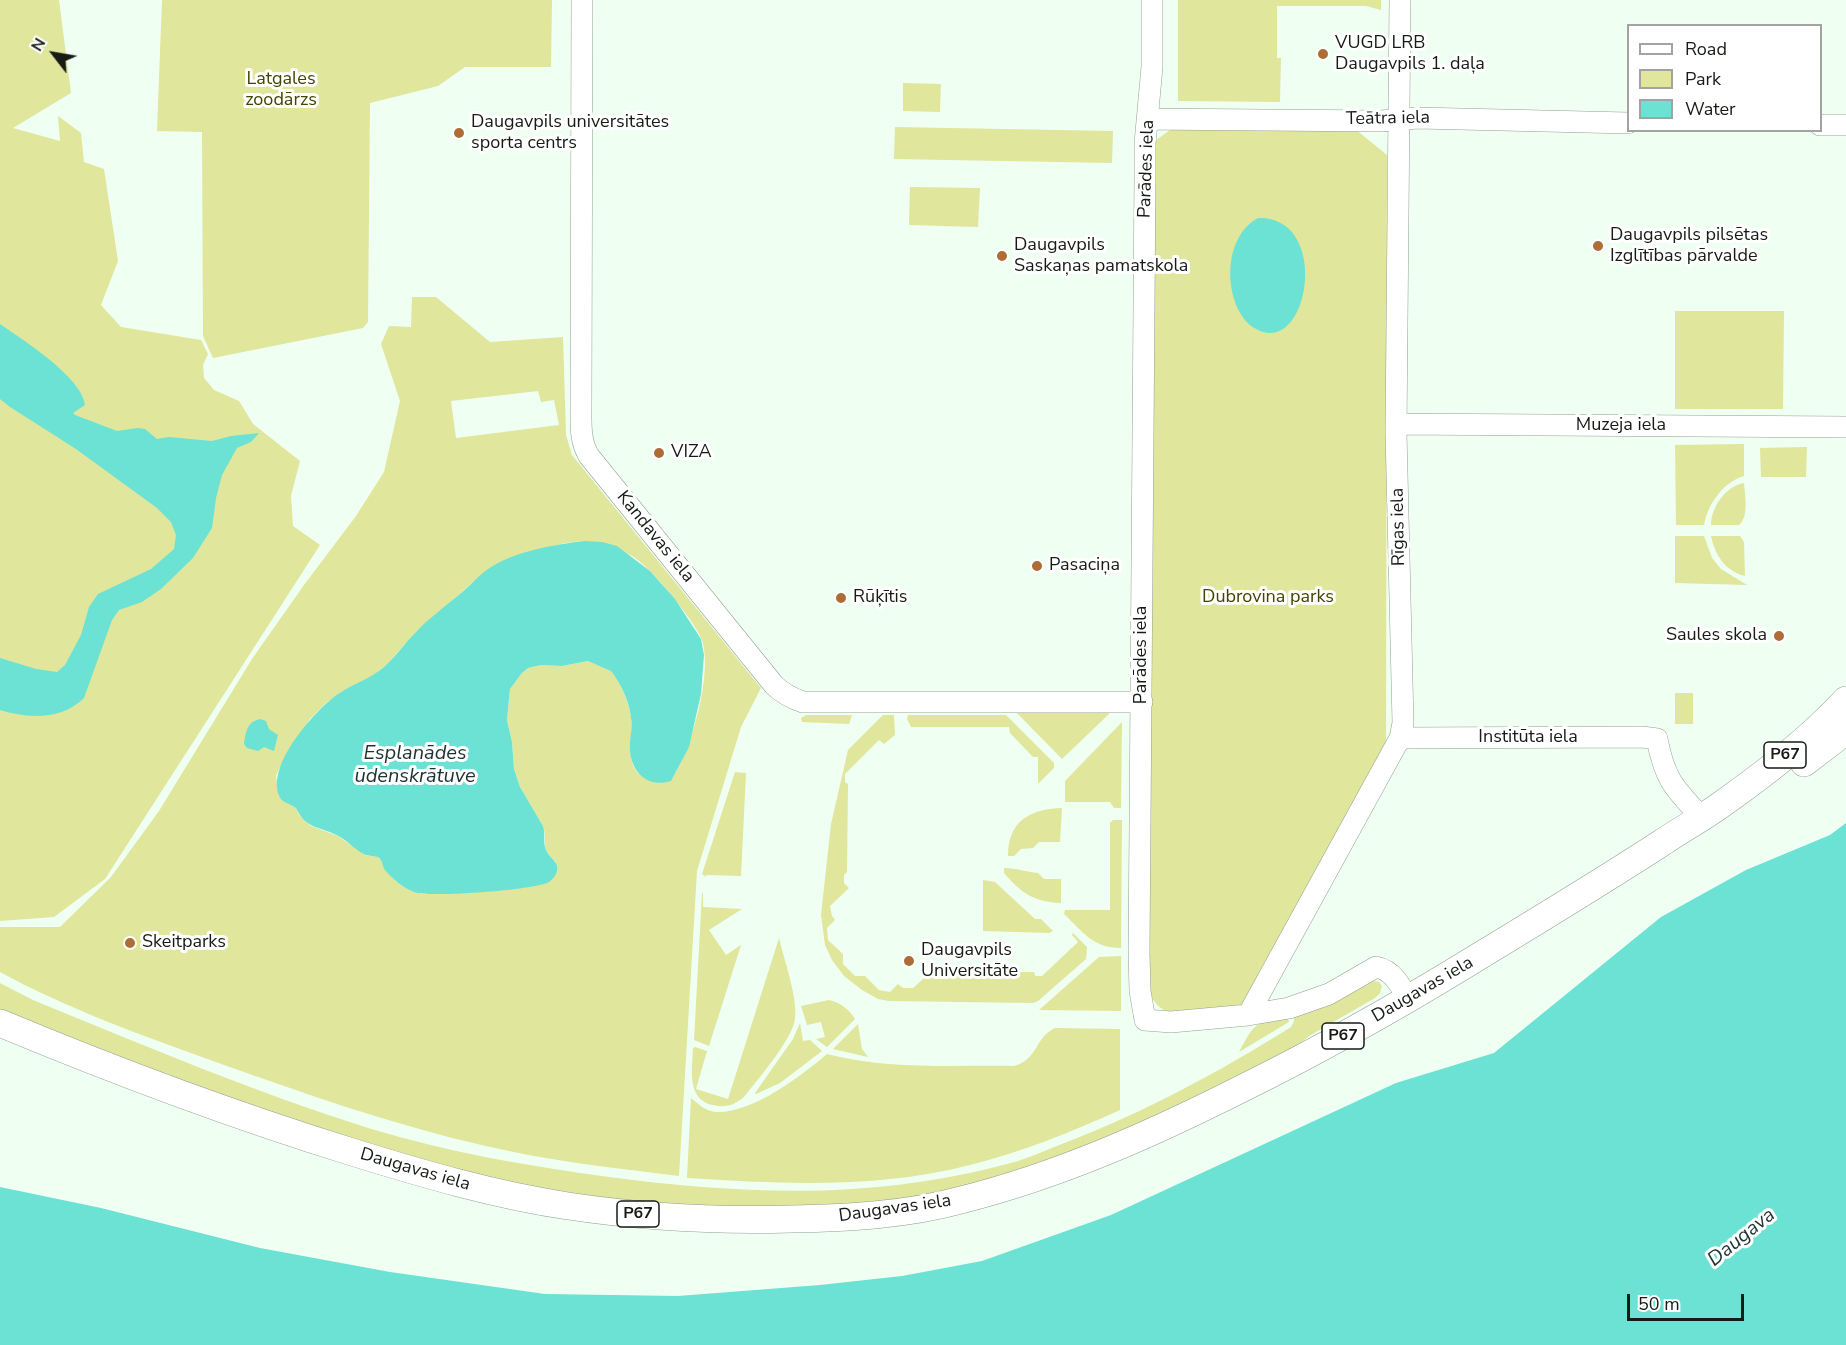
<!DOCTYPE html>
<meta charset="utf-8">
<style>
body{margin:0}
#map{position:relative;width:1846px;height:1345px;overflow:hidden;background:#effff1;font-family:"Nunito Sans",sans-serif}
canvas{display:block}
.legend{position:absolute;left:1627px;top:24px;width:195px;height:108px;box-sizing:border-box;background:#fff;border:2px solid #a2a4a2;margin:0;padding:8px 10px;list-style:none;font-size:18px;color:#161b16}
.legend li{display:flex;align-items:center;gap:12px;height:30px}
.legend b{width:30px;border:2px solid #a2a4a2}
.north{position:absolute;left:24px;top:24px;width:60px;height:60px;-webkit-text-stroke:4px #fff;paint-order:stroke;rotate:301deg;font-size:16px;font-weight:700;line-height:24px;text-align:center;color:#161b16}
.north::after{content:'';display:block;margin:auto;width:21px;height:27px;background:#161b16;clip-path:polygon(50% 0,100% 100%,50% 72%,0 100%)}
.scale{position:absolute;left:1627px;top:1294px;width:117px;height:27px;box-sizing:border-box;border:3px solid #161b16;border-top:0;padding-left:8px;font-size:18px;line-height:21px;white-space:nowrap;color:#161b16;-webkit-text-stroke:4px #fff;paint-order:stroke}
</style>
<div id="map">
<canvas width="1846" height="1345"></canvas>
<ul class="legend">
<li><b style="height:8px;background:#fff"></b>Road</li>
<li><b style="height:16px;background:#e0e69c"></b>Park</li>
<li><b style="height:16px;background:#6be2d4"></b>Water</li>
</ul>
<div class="north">N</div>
<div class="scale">50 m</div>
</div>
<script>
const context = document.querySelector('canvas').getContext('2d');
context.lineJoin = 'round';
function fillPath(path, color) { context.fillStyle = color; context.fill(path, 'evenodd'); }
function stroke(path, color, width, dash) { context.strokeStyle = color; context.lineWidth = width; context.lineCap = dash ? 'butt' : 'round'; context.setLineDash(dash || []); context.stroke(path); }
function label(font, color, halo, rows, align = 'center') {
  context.font = font + ' "Nunito Sans",sans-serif'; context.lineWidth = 6; context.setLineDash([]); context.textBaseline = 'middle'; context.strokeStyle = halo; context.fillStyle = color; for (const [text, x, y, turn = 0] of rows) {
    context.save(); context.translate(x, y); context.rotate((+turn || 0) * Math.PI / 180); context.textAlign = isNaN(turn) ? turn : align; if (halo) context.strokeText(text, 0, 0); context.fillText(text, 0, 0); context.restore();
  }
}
fillPath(new Path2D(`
 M0 0H59L71 93 13 128 60 141 58 116 81 133 84 162 104 169 118 261 101 305 121 327 201 340 208 354 203 365 204 378 214 390 239 401 253 424 300 461 291 496 293 526 320 545 105 879 54 917 0 921Z
 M162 0H552L551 67H465L438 86 370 103 368 322 363 328 213 358 203 336 202 132 157 131Z
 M1178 0H1381V10L1366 6H1277V58H1281L1280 102 1178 101Z
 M903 83 941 84 940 112 903 111Z
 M895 127 1113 131 1112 163 894 159Z
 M1355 129 1387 155 1386 747 1241 1007 1173 1014C1158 1009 1152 1001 1147 986L1155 141 1170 130Z
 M910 187 980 188 978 227 909 225Z
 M412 297H436L490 342 563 337 566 435 572 455 761 688 741 727 697 871 679 1176C614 1168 550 1161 486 1146 393 1125 303 1093 213 1061 141 1035 68 1009 0 972V927H60L111 877 159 811 252 659 304 585 356 516 384 472 400 401 381 344 389 326 411 327ZM538 391 541 402 554 400 559 425 456 438 451 401ZM584 541C599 546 618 548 632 556 650 566 695 621 702 640 713 674 691 752 671 780 663 784 658 782 649 779 621 771 634 737 631 717 629 703 620 682 611 670L588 661 562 666 541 665 528 668 522 673 510 689 507 720 512 742 514 769 520 787 543 826C549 844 538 846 556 862L535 886C503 890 470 893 437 893 431 893 425 895 419 893 406 891 384 874 382 861L376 856H367L338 836 311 826 299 815 296 808 278 791 276 776 279 769 290 748 310 719 325 704 341 692 372 677 387 664 417 631 488 569 511 558 565 543Z
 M1675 311H1784L1783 409H1675Z
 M1744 444V476C1723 482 1708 504 1704 525H1676L1675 445Z
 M1807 447 1806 477H1761L1760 448Z
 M1744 483C1745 496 1749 517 1739 525H1711C1711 507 1726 486 1744 483Z
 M1675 536H1704L1712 558 1721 569 1747 585 1675 583Z
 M1711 536H1740L1744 542 1745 576C1725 571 1715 555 1711 536Z
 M1675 693H1693V724H1675Z
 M1109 710V714L1062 759 1015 711Z
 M806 715H852L849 724 802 722 801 718Z
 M883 715H894L895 735 884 744 879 740 845 774V782L848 784 847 872 844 875V883L849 888 830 906 832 916 835 920 827 928 828 940 843 954V964L855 976H865L879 990 890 992 898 984 903 988H913L931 972 935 975H945L946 972H1034L1035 976H1042L1078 942 1072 935 1073 933 1087 947 1086 959 1038 1001 1033 1003 889 1001 878 999 862 990 844 976 832 960 825 945 821 915 831 824 848 750Z
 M908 715H1006L1054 763V768L1038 784V757H1033L1010 733 1009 727H911L907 719Z
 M1122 722 1121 808H1114L1110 802H1065V781Z
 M735 772 746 773 741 876 706 875V877L702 874Z
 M1062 808 1060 842H1039L1033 848 1021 849 1014 856H1008C1008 821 1030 809 1062 808Z
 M1113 820H1122L1121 948C1093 948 1083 932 1064 914L1065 910H1110V823Z
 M1004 868C1016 868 1026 872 1038 873L1044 879H1061V903C1034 902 1021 893 1004 873Z
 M983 880 995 882 1035 919H1041L1053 931 1049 933 983 931Z
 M702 893H703V907L742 909 709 930 726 955 741 945 709 1046 694 1040Z
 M779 938C784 960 798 998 795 1019 792 1040 758 1079 744 1097 735 1104 729 1107 718 1106 686 1103 692 1072 693 1048L695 1047 707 1051 696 1089 728 1099Z
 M1121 956V1011L1039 1010 1099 957Z
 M1374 981 1379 982 1382 986 1380 993 1375 998 1309 1036 1279 1061 1134 1133 922 1200 798 1211 589 1199 434 1167 238 1105 0 1012V983L33 1000C143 1045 254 1092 368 1128 447 1152 527 1166 609 1177 748 1195 874 1200 1011 1163 1030 1158 1048 1149 1067 1142 1145 1112 1221 1071 1291 1027L1294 1021V1016L1318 1009Z
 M829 1000C841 1003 849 1009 855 1019L827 1047 816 1039 825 1037 821 1022 807 1025 801 1006Z
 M1288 1018 1289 1022 1239 1052C1256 1021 1253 1024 1288 1018Z
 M800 1023 803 1041 810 1040 822 1051 780 1083 756 1094 755 1093 793 1039Z
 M858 1024 862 1049 868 1057 833 1049Z
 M1055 1028 1120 1029V1110C1071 1132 1022 1152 970 1165 878 1189 781 1184 687 1178L691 1098C698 1104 706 1111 715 1112 752 1114 801 1076 827 1054 887 1070 952 1065 1014 1066 1039 1059 1034 1038 1055 1028Z`), '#e0e69c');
fillPath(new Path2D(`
 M1258 218C1329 216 1311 346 1263 332 1254 329 1247 324 1242 316 1223 287 1226 235 1258 218Z
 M0 324C23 340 82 377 85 405L73 413 75 415 117 431 138 428 145 429 157 439 169 437 212 441 231 436 259 433 251 442 237 448 222 475 216 498 212 528 193 558 161 589 142 602 119 610 112 620 84 698C62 720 28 719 0 710V658L36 669 57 672 65 665 81 635 89 607 98 594 151 569 174 549 176 535 171 522 157 508 76 449 10 407 0 399Z
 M584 541 602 542 617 546 650 571 675 599 701 639 704 655 701 694 689 747 671 781C649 788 632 774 630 751 629 740 633 728 631 718 630 703 620 682 611 671L588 661 562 666 541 665 528 668 522 673 510 689 507 720 512 742 514 769 520 787 543 826C546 835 542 844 547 852 551 859 559 862 557 871 556 875 553 879 549 882 536 890 428 898 414 892 404 888 392 879 385 870 382 866 383 861 379 858 375 855 370 857 366 855 356 851 349 842 340 837 321 826 306 830 296 808 291 804 284 803 281 799 262 769 315 710 338 694 354 683 371 679 385 666 396 656 405 643 416 632 429 618 446 606 461 593 470 586 478 576 488 569 515 551 553 545 584 541Z
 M260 719 266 721 269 729 278 735 274 751 264 747 258 751 247 748 244 744C246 731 247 722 260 719Z
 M1846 823V1345H0V1187L101 1208 260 1248 390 1272 545 1294 678 1296 820 1285 902 1276 982 1261 1111 1215 1396 1083 1494 1053 1661 917 1746 870 1830 835Z`), '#6be2d4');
const minor = new Path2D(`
 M582 0 581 409C581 426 580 441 589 456L774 685C782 693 791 698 803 702H1142
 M1152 0V67L1145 143V176L1139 952 1140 991 1145 1020 1171 1022 1248 1015 1289 1008 1329 994 1376 967C1393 970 1401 986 1408 1000
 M1148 119 1381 121 1418 118 1628 123
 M1820 125H1846
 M1396 424 1846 427
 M1400 738 1642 737 1657 739C1665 780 1674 788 1701 817
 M1248 1015 1400 738 1403 723 1396 432 1400 0`);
const major = new Path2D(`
 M1804 763 1846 731
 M0 1023C115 1071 233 1115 352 1152 423 1174 495 1195 568 1206 641 1217 717 1221 791 1219 848 1218 906 1215 961 1200 1060 1175 1152 1134 1243 1088 1322 1049 1398 1006 1473 960 1537 921 1600 883 1663 842 1682 829 1703 818 1722 804 1766 773 1810 739 1846 700`);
stroke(minor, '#91a093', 22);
stroke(major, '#91a093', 28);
stroke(minor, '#fff', 21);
stroke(major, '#fff', 27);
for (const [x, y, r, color] of [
 [1323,54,6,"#ae6d37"],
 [459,133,6,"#ae6d37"],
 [1598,246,6,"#ae6d37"],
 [1002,256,6,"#ae6d37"],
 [659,453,6,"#ae6d37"],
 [1037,566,6,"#ae6d37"],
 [841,598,6,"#ae6d37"],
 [1779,636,6,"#ae6d37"],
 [130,943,6,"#ae6d37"],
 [909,961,6,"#ae6d37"]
]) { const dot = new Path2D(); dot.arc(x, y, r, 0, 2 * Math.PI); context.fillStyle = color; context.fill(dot); stroke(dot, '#fff', 2); }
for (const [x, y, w] of [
 [1785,755,42],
 [1343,1036,42],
 [638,1214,42]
]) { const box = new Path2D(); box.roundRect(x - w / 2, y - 13, w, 26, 4.5); context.fillStyle = '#fff'; context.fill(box); stroke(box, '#161b16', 1.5); }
label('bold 16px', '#161b16', null, [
 ["P67",1785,755],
 ["P67",1343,1036],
 ["P67",638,1214]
]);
label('18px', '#161b16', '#fff', [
 ["VUGD LRB",1335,44],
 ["Daugavpils 1. daļa",1335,65],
 ["Daugavpils universitātes",471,123],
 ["sporta centrs",471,144],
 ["Daugavpils pilsētas",1610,236],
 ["Izglītības pārvalde",1610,257],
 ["Daugavpils",1014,246],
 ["Saskaņas pamatskola",1014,267],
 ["VIZA",671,453],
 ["Pasaciņa",1049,566],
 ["Rūķītis",853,598],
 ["Saules skola",1767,636,"right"],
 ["Skeitparks",142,943],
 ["Daugavpils",921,951],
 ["Universitāte",921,972]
], 'left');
label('18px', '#424500', '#fff', [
 ["Latgales",281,80],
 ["zoodārzs",281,101],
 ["Dubrovina parks",1268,598]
]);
label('18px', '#161b16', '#fff', [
 ["Teātra iela",1388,119,-1],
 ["Parādes iela",1147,169,-88],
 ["Muzeja iela",1621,426],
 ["Rīgas iela",1399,527,-91],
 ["Kandavas iela",655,537,51],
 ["Parādes iela",1142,655,-90],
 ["Institūta iela",1528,738],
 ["Daugavas iela",1423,990,-30],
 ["Daugavas iela",415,1170,16],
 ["Daugavas iela",895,1209,-8]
]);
label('italic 20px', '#1e3330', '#fff', [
 ["Esplanādes",415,754],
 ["ūdenskrātuve",415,777],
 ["Daugava",1742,1238,-39]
]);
</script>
